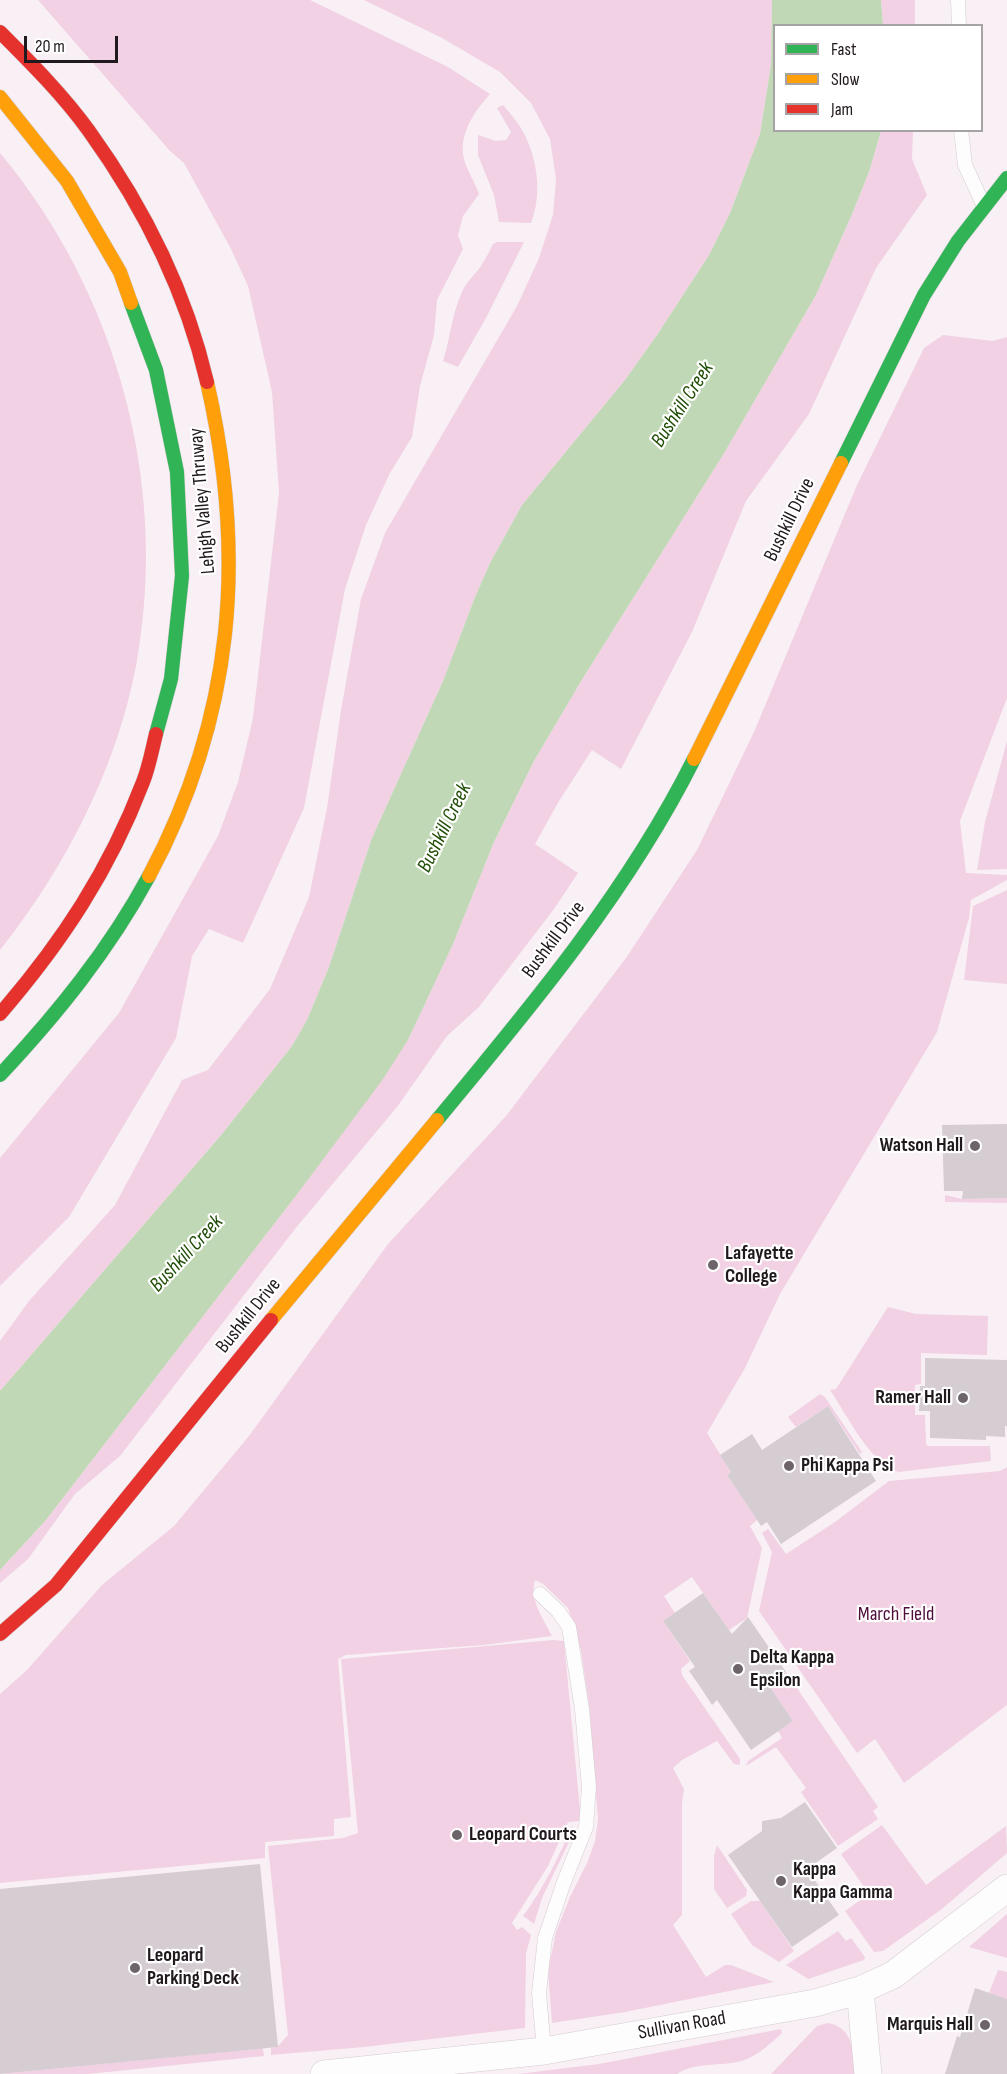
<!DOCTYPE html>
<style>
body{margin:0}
#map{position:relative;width:1007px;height:2074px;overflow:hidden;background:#f9f0f5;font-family:"Sofia Sans Condensed",sans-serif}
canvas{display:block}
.legend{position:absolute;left:773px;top:24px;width:210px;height:108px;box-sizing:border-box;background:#fff;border:2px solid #a6a3a5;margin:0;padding:8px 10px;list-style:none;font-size:18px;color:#20191d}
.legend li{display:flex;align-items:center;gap:12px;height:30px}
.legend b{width:30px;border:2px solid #a6a3a5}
.scale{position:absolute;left:24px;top:36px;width:94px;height:27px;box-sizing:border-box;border:3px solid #20191d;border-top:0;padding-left:8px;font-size:18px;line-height:21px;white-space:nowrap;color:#20191d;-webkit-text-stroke:4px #fff;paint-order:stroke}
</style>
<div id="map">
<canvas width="1007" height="2074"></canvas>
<ul class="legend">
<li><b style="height:8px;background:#30b455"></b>Fast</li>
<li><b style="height:8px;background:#ff9f0a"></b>Slow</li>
<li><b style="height:8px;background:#e5322d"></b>Jam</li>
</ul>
<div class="scale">20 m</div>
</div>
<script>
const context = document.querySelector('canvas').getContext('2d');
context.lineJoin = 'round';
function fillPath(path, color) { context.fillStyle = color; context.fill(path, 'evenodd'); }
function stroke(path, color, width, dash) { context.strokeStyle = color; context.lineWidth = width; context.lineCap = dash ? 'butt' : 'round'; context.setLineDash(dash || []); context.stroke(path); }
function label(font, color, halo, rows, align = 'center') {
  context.font = font + ' "Sofia Sans Condensed",sans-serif'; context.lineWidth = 4.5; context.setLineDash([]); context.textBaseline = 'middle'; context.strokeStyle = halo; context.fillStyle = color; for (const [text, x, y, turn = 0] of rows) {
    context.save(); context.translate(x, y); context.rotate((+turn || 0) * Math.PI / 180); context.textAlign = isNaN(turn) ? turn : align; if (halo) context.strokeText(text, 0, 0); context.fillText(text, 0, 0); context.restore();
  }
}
fillPath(new Path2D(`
 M38 0H310L448 67 490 94C475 111 458 134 464 159 467 171 475 182 479 194L463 216 458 235 463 249 437 300 434 335 420 386 412 437 390 473 366 525 345 589 304 808 243 943 209 929 192 956 176 1038 69 1217 0 1286V1158L119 1013 218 836 238 782 253 718 279 493 272 392 248 286 231 249 184 163 170 151Z
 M364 0H772L771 65 760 134 730 213 709 255 657 335 625 380 522 505 490 563 475 597 443 681 372 838 329 967 307 1020 292 1046 222 1134 0 1391V1341L29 1301 115 1205 182 1080 208 1070 270 989 309 897 327 808 341 710 361 599 385 533 517 306 539 258 553 215 556 179 550 139 531 103 500 72 442 38Z
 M881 0H915V25H883Z
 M503 105C509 112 516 120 521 128 537 155 543 193 531 223L499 222 494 195 478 155V135L496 141 506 140 511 132 497 108Z
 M881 131H913L912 159 927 195 876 268 809 414 746 501 692 632 621 769 592 750 559 801 535 844 578 873 554 909 479 1007 447 1036 397 1107 295 1229 120 1456 75 1494 28 1559 0 1583V1570L46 1520 298 1193 408 1040 453 944 494 842 534 761 583 678 723 455 816 295 853 212 870 169Z
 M0 153C117 293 170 486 136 666 116 770 65 868 0 950Z
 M497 242H524L486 318 458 367 443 361C450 340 451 318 460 297 464 285 471 278 479 269 484 261 489 253 493 244Z
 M943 335 993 341 1007 337V698L960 821 966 873 1007 875V880L971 900 969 918 937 1032 780 1294 745 1368 707 1433 731 1472 727 1475 757 1520 750 1526 762 1548 747 1618 729 1630 692 1577 664 1596 675 1613 663 1621 690 1661 681 1669 682 1675 740 1759V1765L734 1764 717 1741 682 1760 673 1768 684 1789 682 1804V1915L673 1925 706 1977 725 1965H731L774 1982 625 2012 552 2023 548 1971 556 1932 570 1897 588 1861 595 1841 598 1819 589 1705 581 1650 568 1608 543 1584 535 1580C529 1600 543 1618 552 1636L484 1645 346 1655 338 1659 351 1817 334 1819V1836L265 1842V1858L0 1883V1694L27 1670 102 1585 174 1526 249 1436 388 1244 506 1116 626 958 697 850 754 732 857 485 924 348Z
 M1007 741V869L977 870 985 822Z
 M1007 890V984L964 980 973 906Z
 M945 1195 962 1199 1007 1198V1203L945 1202Z
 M888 1307 916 1314 988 1316 987 1355 921 1353V1384L915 1385V1415H925L926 1444 928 1446H990L991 1461 898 1472C869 1462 847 1415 830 1390L836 1389Z
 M820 1394 825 1397 862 1452 860 1454 828 1406 796 1427 788 1417Z
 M1007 1467V1705L904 1783 875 1739 857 1753 759 1611 772 1552 762 1533 768 1529 786 1554 835 1522 889 1481 1000 1471Z
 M553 1640 564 1641 581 1821 568 1822 548 1866 512 1923 517 1930 522 1927 531 1935 526 1954 525 2028 364 2047 271 2055V2048L278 2046 288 2035 268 1846 343 1838 358 1833 341 1659Z
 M786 1672 878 1807 873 1811 878 1819 838 1846 801 1792 806 1788 776 1747 746 1766 748 1761 782 1738 778 1731 793 1721 768 1684Z
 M573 1824 571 1838 542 1898 534 1924 523 1916C544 1888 559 1856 573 1824Z
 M882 1825 926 1885 1006 1826 1007 1853 942 1909 883 1951 874 1952 845 1911 869 1894 841 1854Z
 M717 1845 747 1890 746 1896 727 1908 714 1889V1856Z
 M751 1901H760L794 1951 779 1962 752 1945 731 1914Z
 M1007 1914V1958L969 1947Z
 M838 1931 846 1941 851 1938 865 1957 864 1960 808 1979 786 1965Z
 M998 1970 1007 1972V1999L989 1993Z
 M828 2023C853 2027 854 2053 857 2074H771L817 2026Z
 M781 2029 782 2033C772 2042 760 2054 747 2059 725 2068 698 2060 677 2074H518L599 2064Z
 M263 2048 264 2056 88 2074H0Z`), '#f1d1e3');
fillPath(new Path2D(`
 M772 0H881L883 25 774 26V130L881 131 870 169 853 212 816 295 723 455 583 678 534 761 494 842 453 944 408 1040 383 1079 298 1193 46 1520 0 1570V1391L222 1134 292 1046 307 1020 329 967 372 838 443 681 475 597 490 563 522 505 625 380 657 335 709 255 730 213 760 134 771 65Z`), '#c1d8b6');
fillPath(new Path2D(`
 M1007 1124V1198L962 1199 963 1191H944L942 1125Z
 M925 1358 1007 1360V1426H1005V1437L986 1436V1440L930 1438V1411H919L920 1386H925Z
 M828 1406 876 1481 781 1544 767 1522 761 1526 727 1475 731 1472 720 1455 752 1434 762 1450Z
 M703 1593 732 1634 748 1617 786 1672 768 1684 793 1721 751 1750 717 1700 712 1705 701 1688 689 1671 695 1667 663 1621Z
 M805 1802 837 1848 807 1869 839 1915 792 1947 728 1855 762 1831V1821L781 1818Z
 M260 1864 278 2047 0 2074V1889Z
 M975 1988 1007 1999V2074H945L957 2036 960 2037Z`), '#d5cdd2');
const lane = new Path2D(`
 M958 0 959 26
 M961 130 965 165 984 206
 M540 1594 558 1611 569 1627 582 1709 589 1787 586 1827 564 1882 545 1938 539 1993 544 2051`);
const street = new Path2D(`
 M860 1990 868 2074
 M324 2074 544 2051 815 2003 860 1990 893 1975 1007 1888`);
const fast = new Path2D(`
 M131 303 156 370 177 472 182 576 171 679 156 734
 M841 463 924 295 958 241 1007 178
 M0 1075C57 1014 109 950 149 876
 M437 1120C531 1007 628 891 694 759`);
const slow = new Path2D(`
 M0 97 67 181 120 272 131 303
 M694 759 841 463
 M149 876C234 717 247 556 207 382
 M271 1320 437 1120`);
const jam = new Path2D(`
 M0 32C31 63 63 95 89 131 143 206 186 292 207 382
 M0 1014C62 942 109 871 143 782 149 767 152 750 156 734
 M0 1634 56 1585 271 1320`);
stroke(lane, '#d4ccd0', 15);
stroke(street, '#d4ccd0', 28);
stroke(fast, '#d4ccd0', 15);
stroke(slow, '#d4ccd0', 15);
stroke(jam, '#d4ccd0', 15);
stroke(lane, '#fefdfe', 14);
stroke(street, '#fefdfe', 27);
stroke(fast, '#30b455', 14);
stroke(slow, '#ff9f0a', 14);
stroke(jam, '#e5322d', 14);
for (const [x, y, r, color] of [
 [975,1146,6,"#6c6469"],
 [713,1265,6,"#6c6469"],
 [963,1398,6,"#6c6469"],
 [789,1466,6,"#6c6469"],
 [738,1669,6,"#6c6469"],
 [457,1835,6,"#6c6469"],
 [781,1881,6,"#6c6469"],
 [135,1968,6,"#6c6469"],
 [985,2025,6,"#6c6469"]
]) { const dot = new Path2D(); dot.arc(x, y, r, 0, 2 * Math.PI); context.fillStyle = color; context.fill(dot); stroke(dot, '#fff', 2); }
label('20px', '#20191d', '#fff', [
 ["Lehigh Valley Thruway",203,501,-95],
 ["Bushkill Drive",790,520,-64],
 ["Bushkill Drive",554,940,-53],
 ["Bushkill Drive",249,1316,-51],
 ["Sullivan Road",682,2026,-10]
]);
label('bold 20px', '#20191d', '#fff', [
 ["Watson Hall",963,1146,"right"],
 ["Lafayette",725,1254],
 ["College",725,1277],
 ["Ramer Hall",951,1398,"right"],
 ["Phi Kappa Psi",801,1466],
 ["Delta Kappa",750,1658],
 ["Epsilon",750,1681],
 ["Leopard Courts",469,1835],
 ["Kappa",793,1870],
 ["Kappa Gamma",793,1893],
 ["Leopard",147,1956],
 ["Parking Deck",147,1979],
 ["Marquis Hall",973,2025,"right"]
], 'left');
label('20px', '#4f0d3b', '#fff', [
 ["March Field",896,1615]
]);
label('italic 21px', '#214e06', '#fff', [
 ["Bushkill Creek",683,405,-57],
 ["Bushkill Creek",445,828,-64],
 ["Bushkill Creek",187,1254,-47]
]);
</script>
